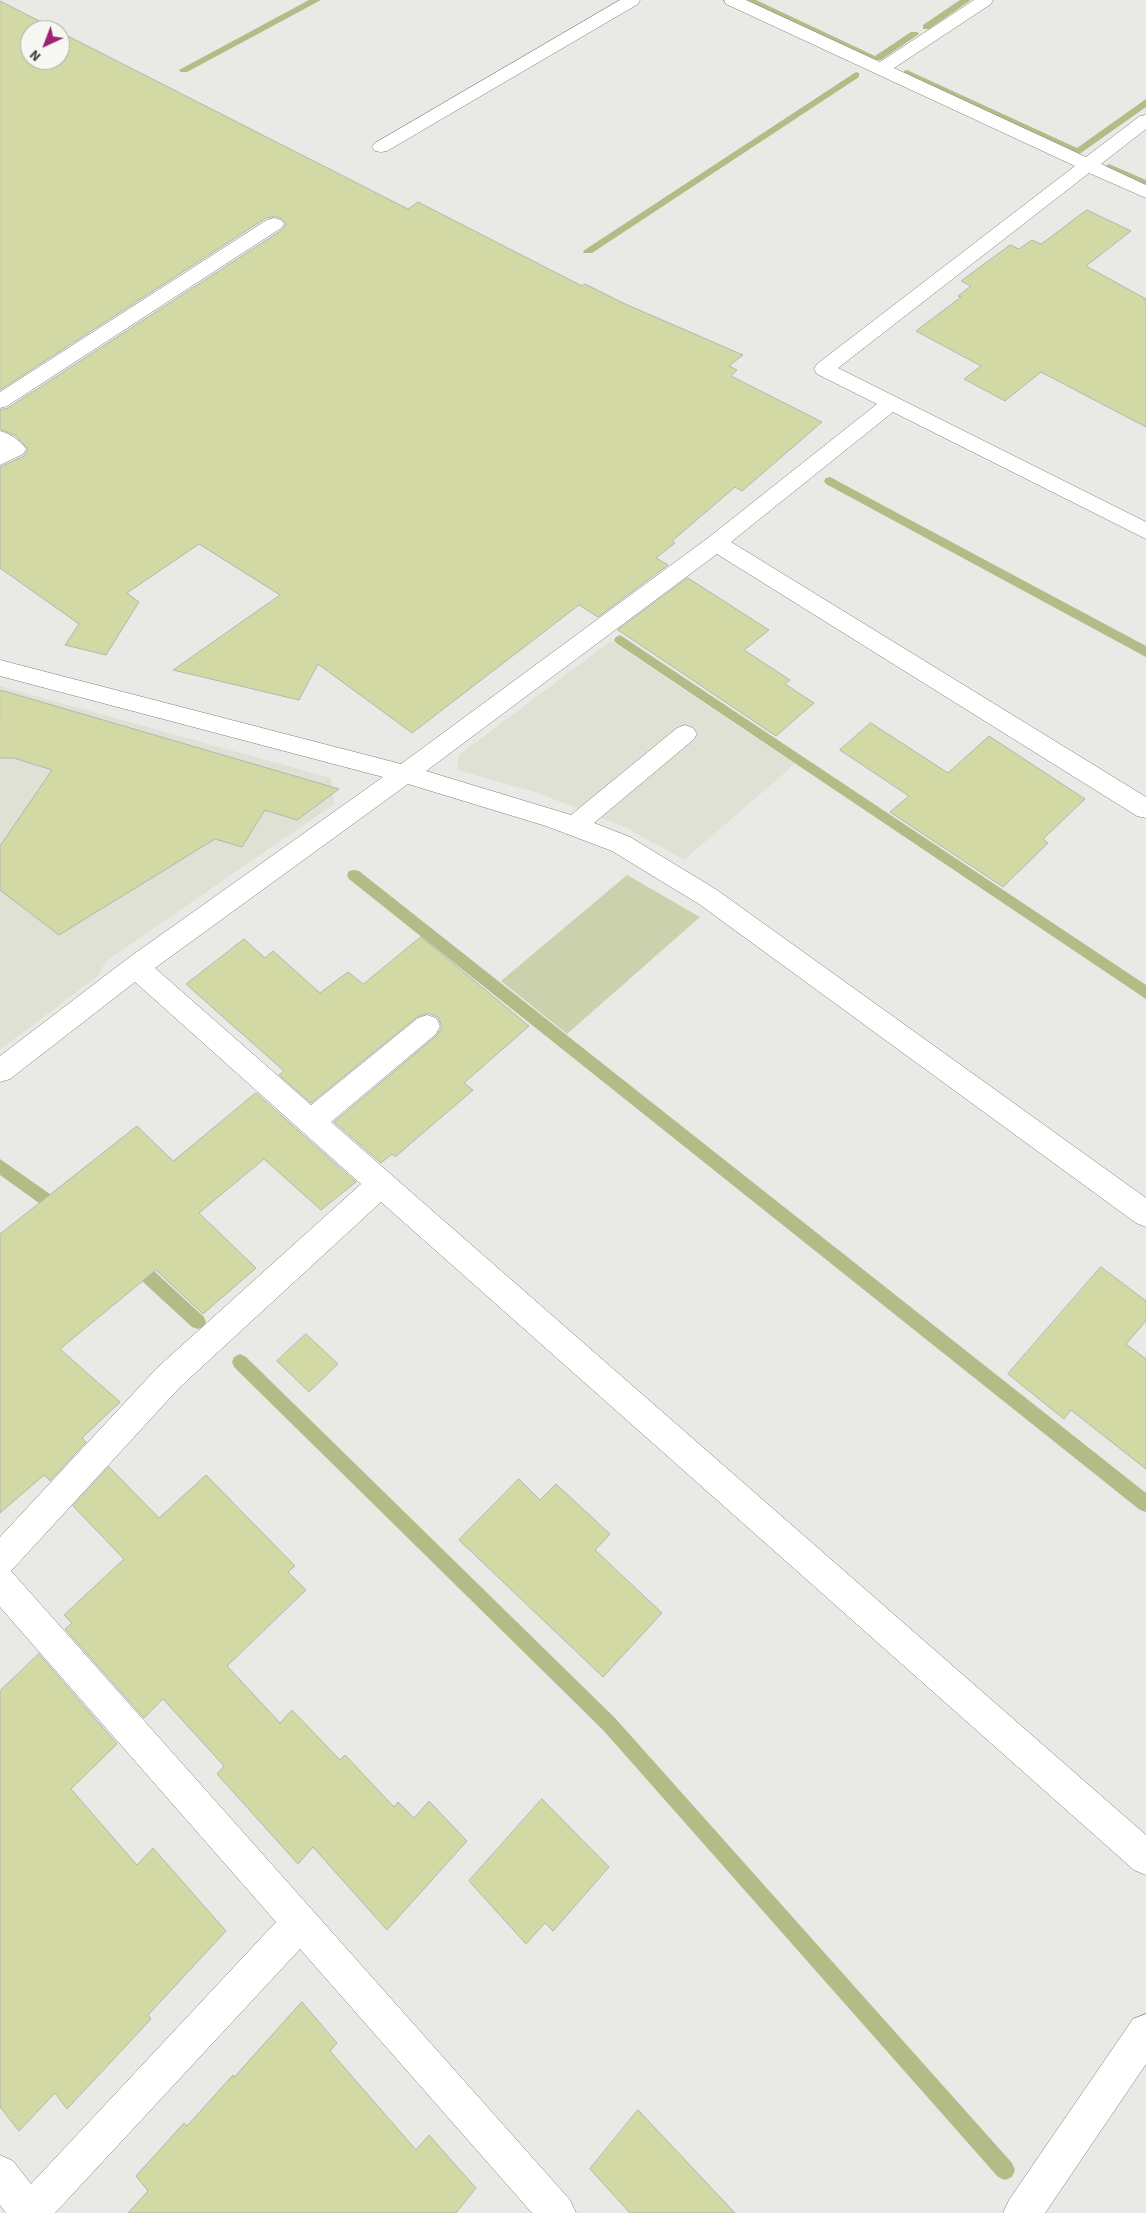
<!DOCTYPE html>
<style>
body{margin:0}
#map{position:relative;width:1146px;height:2213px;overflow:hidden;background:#e9eae5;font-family:"Source Sans 3",sans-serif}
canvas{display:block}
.north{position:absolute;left:20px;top:20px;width:50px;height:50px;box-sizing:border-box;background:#f6f7f2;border:1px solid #acada9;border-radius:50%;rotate:223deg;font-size:14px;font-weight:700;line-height:20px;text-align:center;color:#3d3d3b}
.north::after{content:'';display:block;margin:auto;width:18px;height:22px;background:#a12173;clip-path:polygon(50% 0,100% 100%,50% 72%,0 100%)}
</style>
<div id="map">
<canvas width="1146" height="2213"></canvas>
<div class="north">N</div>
</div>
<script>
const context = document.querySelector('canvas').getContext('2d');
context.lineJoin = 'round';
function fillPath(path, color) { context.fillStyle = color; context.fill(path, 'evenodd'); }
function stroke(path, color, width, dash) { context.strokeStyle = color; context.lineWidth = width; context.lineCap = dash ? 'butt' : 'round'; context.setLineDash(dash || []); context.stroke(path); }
fillPath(new Path2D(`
 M611 641 795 764 684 860 629 829 538 793 457 770 459 755Z
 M0 686 331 778 334 804 105 962 99 975 0 1050Z`), '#dfe1d5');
fillPath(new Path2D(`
 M627 875 700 917 567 1034 501 981Z`), '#ccd1ad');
fillPath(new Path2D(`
 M309 0H321L187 72H181L179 70Z
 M744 0H756L875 56 911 32H917L919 34 881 60H871Z
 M960 0H971L929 29H923V25Z
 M907 70 1077 148 1146 99V107L1078 155 904 75V71Z
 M856 72 859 73V77L592 253H584L583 251Z
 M1109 164 1146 180V187L1105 169 1104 167Z
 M830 477 1146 646V657L826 484 824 481 826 478Z
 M620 635 1146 985V999L616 643 614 640 616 637Z
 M354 870 359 871 1146 1493V1512L1140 1510 349 879 347 875 349 871Z
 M0 1159 67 1206 70 1211 67 1216 62 1218 57 1216 0 1175Z
 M135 1257 141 1259 204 1317 206 1322 204 1327 198 1329 192 1327 129 1269 127 1264 129 1259Z
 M240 1354 246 1357 615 1718 1012 2163 1015 2170 1012 2177 1005 2180 998 2177 603 1730 234 1367 232 1362 234 1357Z`), '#b4bb86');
const building = new Path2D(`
 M0 1 57 30H30V60H60V32L408 209 418 202 582 286 585 284 623 303 743 355 729 366 737 370 731 376 822 422 742 491 735 487 672 541 675 543 656 558 668 565 598 617 579 605 412 733 318 664 299 700 173 670 280 595 199 544 127 593 139 602 106 655 65 645 79 624 0 568V467L24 456 28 449 16 436 0 429V410L8 408 282 230 286 224 282 219 275 216 266 218 0 390Z
 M1087 210 1131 231 1086 266 1146 299V427L1041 372 1005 401 964 379 981 366 916 331 961 297 958 296 971 286 961 281 1010 245 1019 249 1032 240 1041 244Z
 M688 578 769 630 744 650 790 680 785 684 814 703 776 736 618 630Z
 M0 690 45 703 339 789 297 820 265 810 242 847 215 839 59 935 0 890V846L52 770 14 758H0Z
 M871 723 948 773 989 736 1085 799 1043 839 1048 843 1003 887 890 812 909 796 840 750Z
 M421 937 529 1026 464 1083 473 1090 395 1157 392 1154 381 1163 334 1122 437 1035 442 1027 438 1017 428 1013 417 1017 311 1103 279 1075 284 1071 186 984 244 939 265 958 273 951 320 993 348 972 363 984Z
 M256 1093 356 1182 321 1210 264 1159 199 1213 256 1268 203 1314 156 1270 60 1349 120 1402 82 1438 86 1442 50 1481 44 1475 0 1513V1234L137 1126 173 1161Z
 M1101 1267 1146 1301V1321L1126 1344 1146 1359V1469L1071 1410 1064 1419 1008 1374Z
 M306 1334 338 1364 309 1392 277 1361Z
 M109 1467 159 1518 206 1475 295 1566 288 1572 306 1590 227 1666 280 1723 292 1710 340 1760 345 1755 394 1807 398 1802 414 1818 429 1801 467 1841 387 1930 313 1847 298 1864 217 1774 224 1766 163 1699 144 1718 65 1629 72 1623 64 1615 124 1559 73 1506Z
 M519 1479 540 1500 556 1484 610 1534 595 1550 662 1613 603 1677 459 1540Z
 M39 1654 117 1744 71 1789 137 1865 153 1848 226 1931 148 2015 151 2019 67 2109 55 2093 19 2131 0 2107V1691Z
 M542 1799 609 1867 553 1931 545 1923 526 1944 469 1881Z
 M302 2002 337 2043 330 2051 416 2150 429 2135 476 2188 456 2213H128L148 2191 136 2176 184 2123 187 2126 233 2075 234 2077Z
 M638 2110 735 2213H630L590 2169Z`);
fillPath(building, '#d2d9a4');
stroke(building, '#b5b5b1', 1);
const minor = new Path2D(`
 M620 0H640L638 4 387 151 381 152 375 151 372 147 375 143Z
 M724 0H746L880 62 974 0H993L991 4 894 68 1086 157 1140 116 1146 115V129L1101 164 1146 185V198L1089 173 838 368 1146 522V539L893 412 731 542 1146 797V818L1137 816 717 554 426 771 571 815 677 728 685 725 693 728 697 734 693 740 594 823 630 837 717 890 1146 1198V1227L1136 1223 699 904 612 851 546 826 408 784 155 968 311 1105 418 1018 427 1015 436 1018 440 1026 436 1034 331 1122 1146 1835V1875L1134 1870 381 1202 180 1387 11 1571 570 2200 576 2213H532L300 1949 55 2213H6L0 2205V2155L13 2161 31 2184 276 1922 0 1607V1537L158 1367 361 1184 135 982 10 1079 0 1082V1056L127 959 383 777 0 676V660L401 764 708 538 877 404 817 374 814 369 817 364 1075 166 726 4Z
 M274 218 281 220 284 224 281 228 7 406 0 408V392L267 220Z
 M0 431C10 434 20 440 26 449L23 454 0 465Z
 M1146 2014V2064L1045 2213H1003L1009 2200 1133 2019Z`);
stroke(minor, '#7e7e7a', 1);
fillPath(minor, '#fff');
</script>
